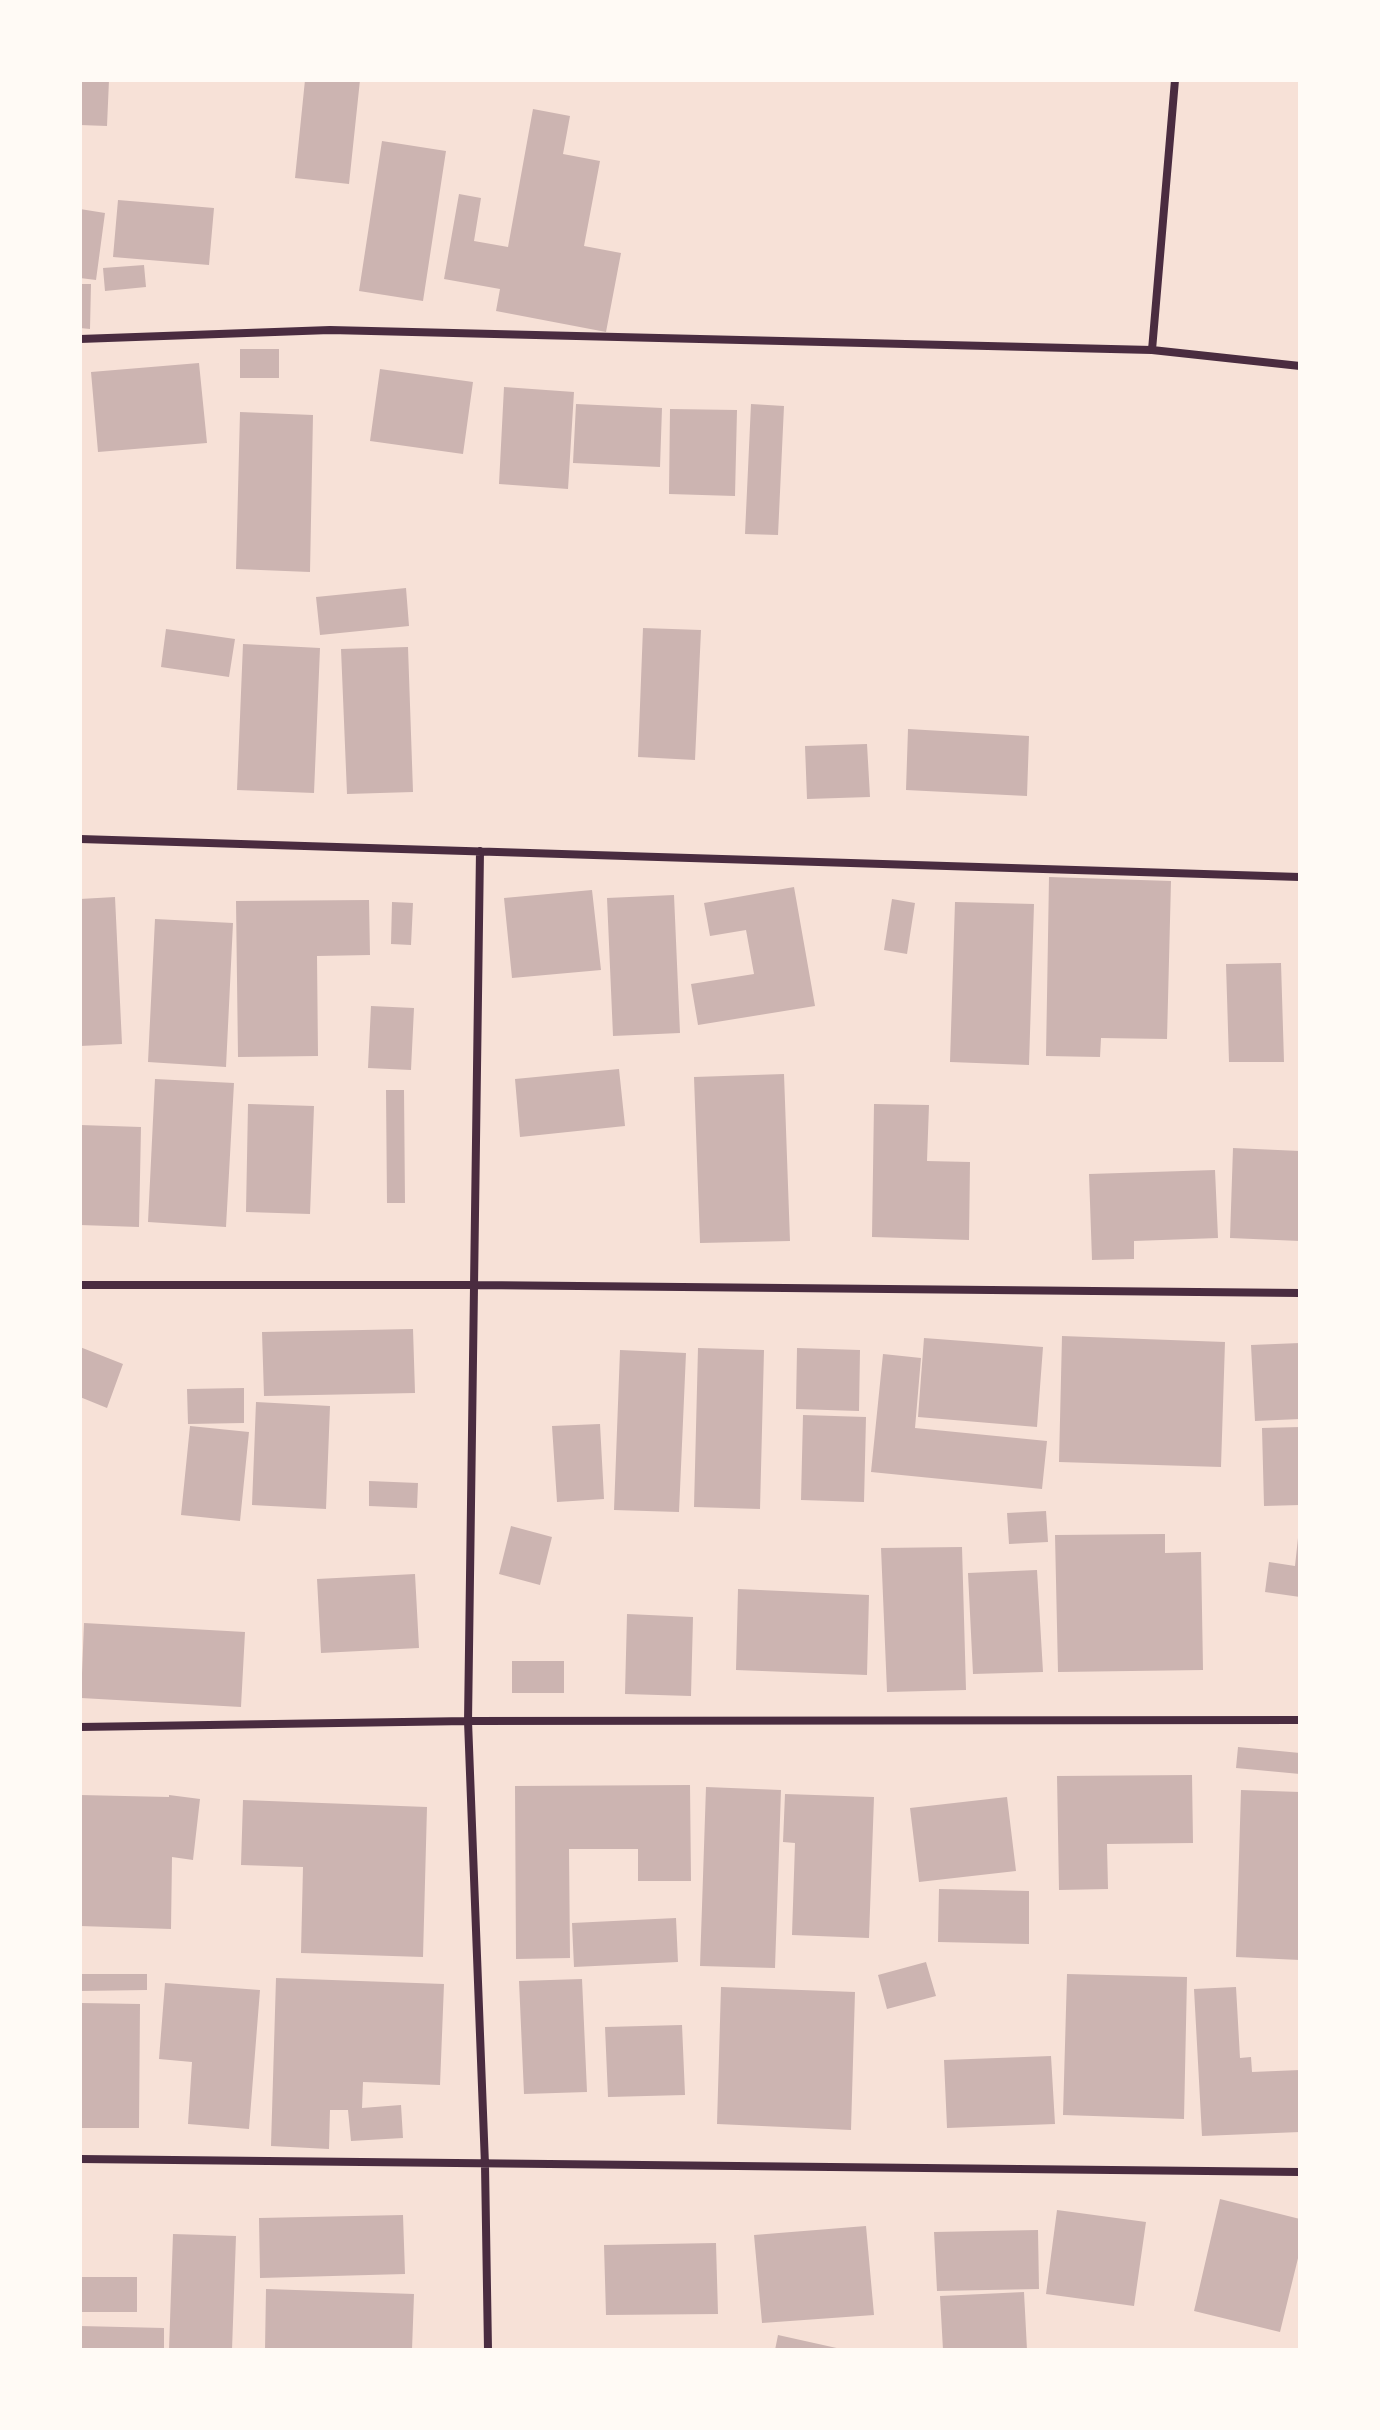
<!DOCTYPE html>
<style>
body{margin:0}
#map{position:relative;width:1380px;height:2430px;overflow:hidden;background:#f7e1d7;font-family:"DejaVu Sans",sans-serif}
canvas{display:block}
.frame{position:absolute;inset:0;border:82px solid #fffaf5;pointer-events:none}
</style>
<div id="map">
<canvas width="1380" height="2430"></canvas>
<div class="frame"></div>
</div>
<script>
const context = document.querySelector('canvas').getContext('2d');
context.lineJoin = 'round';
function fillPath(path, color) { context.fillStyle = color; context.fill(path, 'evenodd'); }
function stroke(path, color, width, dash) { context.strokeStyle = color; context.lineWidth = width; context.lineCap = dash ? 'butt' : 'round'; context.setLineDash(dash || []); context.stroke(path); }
fillPath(new Path2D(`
 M80 80H109L107 126 80 125Z
 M305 80H360L349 184 295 178Z
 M533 109 570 116 563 154 600 161 584 246 621 253 606 332 496 311 500 289 444 279 459 194 481 198 474 241 508 247Z
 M382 141 446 151 423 301 359 291Z
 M118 200 214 208 209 265 113 257Z
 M80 209 105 213 96 280 80 278Z
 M144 265 146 287 105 291 103 268Z
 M80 284H91L90 329 80 328Z
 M240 349H279V378H240Z
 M199 363 207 443 98 452 91 372Z
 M380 369 473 382 463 454 370 441Z
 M504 387 574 392 568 489 499 484Z
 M576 404 662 408 660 467 573 463Z
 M751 404 784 406 778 535 745 534Z
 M670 409 737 410 735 496 669 494Z
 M240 412 313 415 310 572 236 569Z
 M406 588 409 626 320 635 316 597Z
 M643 628 701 630 695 760 638 757Z
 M166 629 235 639 229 677 161 667Z
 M243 644 320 648 314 793 237 790Z
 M408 647 413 792 347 794 341 649Z
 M908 729 1029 736 1027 796 906 790Z
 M867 744 870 797 807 799 805 746Z
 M1049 877 1171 881 1167 1039 1101 1038 1100 1057 1046 1056Z
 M794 887 815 1006 698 1025 691 984 754 974 746 930 710 936 704 903Z
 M592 890 601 970 512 978 504 898Z
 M674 895 680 1033 613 1036 607 898Z
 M115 897 122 1044 80 1046V899Z
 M892 899 915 903 907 954 884 950Z
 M369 900 370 955 317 956 318 1056 238 1057 236 901Z
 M392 902 413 903 411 945 391 944Z
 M955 902 1034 904 1029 1065 950 1062Z
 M155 919 233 923 226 1067 148 1062Z
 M1281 963 1284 1062H1229L1226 964Z
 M371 1006 414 1008 411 1070 368 1068Z
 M619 1069 625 1126 520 1137 515 1079Z
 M784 1074 790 1241 700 1243 694 1077Z
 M155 1079 234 1083 226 1227 148 1222Z
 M386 1090H404L405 1203H387Z
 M248 1104 314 1106 310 1214 246 1212Z
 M874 1104 929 1105 927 1161 970 1162 969 1240 872 1237Z
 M80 1125 141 1127 139 1227 80 1225Z
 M1233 1148 1300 1151V1241L1230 1238Z
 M1215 1170 1218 1238 1134 1241V1259L1092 1260 1089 1174Z
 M413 1329 415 1393 264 1396 262 1332Z
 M1062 1336 1225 1342 1221 1467 1059 1462Z
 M924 1338 1043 1347 1037 1427 918 1417Z
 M1300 1343V1419L1255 1421 1251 1345Z
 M80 1347 123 1364 107 1408 80 1397Z
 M698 1348 764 1350 760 1509 694 1507Z
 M797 1348 860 1350 859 1411 796 1409Z
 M620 1350 686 1353 679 1512 614 1510Z
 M883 1354 921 1358 915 1428 1047 1441 1042 1489 871 1472Z
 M244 1388V1423L188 1424 187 1389Z
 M256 1402 330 1406 326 1509 252 1505Z
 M803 1415 866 1417 864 1502 801 1500Z
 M600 1424 604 1499 557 1502 552 1426Z
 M190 1426 249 1432 240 1521 181 1515Z
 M1300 1427V1505L1264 1506 1262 1428Z
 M369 1481 418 1483 417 1508 369 1506Z
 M1046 1511 1048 1542 1009 1544 1007 1513Z
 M511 1526 552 1537 540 1585 499 1574Z
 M1165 1534V1553L1201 1552 1203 1670 1058 1672 1055 1535Z
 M1298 1538 1300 1597 1265 1592 1269 1562 1295 1566Z
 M962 1547 966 1690 887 1692 881 1548Z
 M1037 1570 1043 1672 973 1674 968 1573Z
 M415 1574 419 1648 321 1653 317 1579Z
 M738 1589 869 1595 867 1675 736 1670Z
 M627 1614 693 1617 691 1696 625 1694Z
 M84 1623 245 1632 241 1707 81 1698Z
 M512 1661H564V1693H512Z
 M1238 1747 1300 1753V1774L1236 1768Z
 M1192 1775 1193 1843 1107 1844 1108 1889 1059 1890 1057 1776Z
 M690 1785 691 1881H638V1849H569L570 1958 516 1959 515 1786Z
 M706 1787 781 1790 775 1968 700 1966Z
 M1241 1790 1300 1792V1960L1236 1957Z
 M785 1794 874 1797 869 1938 792 1935 795 1843 783 1842Z
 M80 1795 169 1797V1795L200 1799 193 1860 172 1857 171 1929 80 1926Z
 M1007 1797 1016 1871 919 1882 910 1808Z
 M243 1800 427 1807 423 1957 301 1953 303 1867 241 1865Z
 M939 1889 1029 1891V1944L938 1942Z
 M676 1918 678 1962 574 1967 572 1923Z
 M926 1962 936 1996 887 2009 878 1975Z
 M80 1974H147V1990L80 1991Z
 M1067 1974 1187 1977 1184 2119 1063 2115Z
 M276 1978 444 1984 440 2085 363 2082 362 2108 401 2105 403 2138 351 2141 348 2110H330L329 2149 271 2146Z
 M582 1979 587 2092 524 2094 519 1981Z
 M165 1983 260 1990 249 2129 188 2124 192 2062 159 2059Z
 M721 1987 855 1992 851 2130 717 2124Z
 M1236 1987 1240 2058 1251 2057 1252 2072 1300 2070V2132L1202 2136 1194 1989Z
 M81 2003 140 2004 139 2128H81Z
 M682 2025 685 2095 608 2097 605 2027Z
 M1051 2056 1055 2124 947 2128 944 2060Z
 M1220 2199 1300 2219V2250L1280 2332 1194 2311Z
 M1057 2210 1146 2222 1134 2306 1046 2294Z
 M403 2215 405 2274 260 2278 259 2218Z
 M866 2226 874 2315 762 2323 754 2235Z
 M1038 2230 1039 2289 937 2291 934 2232Z
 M173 2234 236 2236 232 2350H169Z
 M716 2243 718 2314 606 2315 604 2245Z
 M80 2277H137V2312H80Z
 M266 2289 414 2294 412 2350H265Z
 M1024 2292 1027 2350H943L940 2296Z
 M80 2326 164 2328V2350H80Z
 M778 2335 841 2349V2350H775Z`), '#ccb4b1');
stroke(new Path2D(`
 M80 339 330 330 1152 350 1300 366
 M1152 350 1175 80
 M80 839 1300 877
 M480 851 468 1721 485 2165 488 2350
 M80 1285H476L1300 1293
 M80 1727 468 1721 1300 1720
 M80 2159 1300 2172`), '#4a2c40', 8);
</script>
